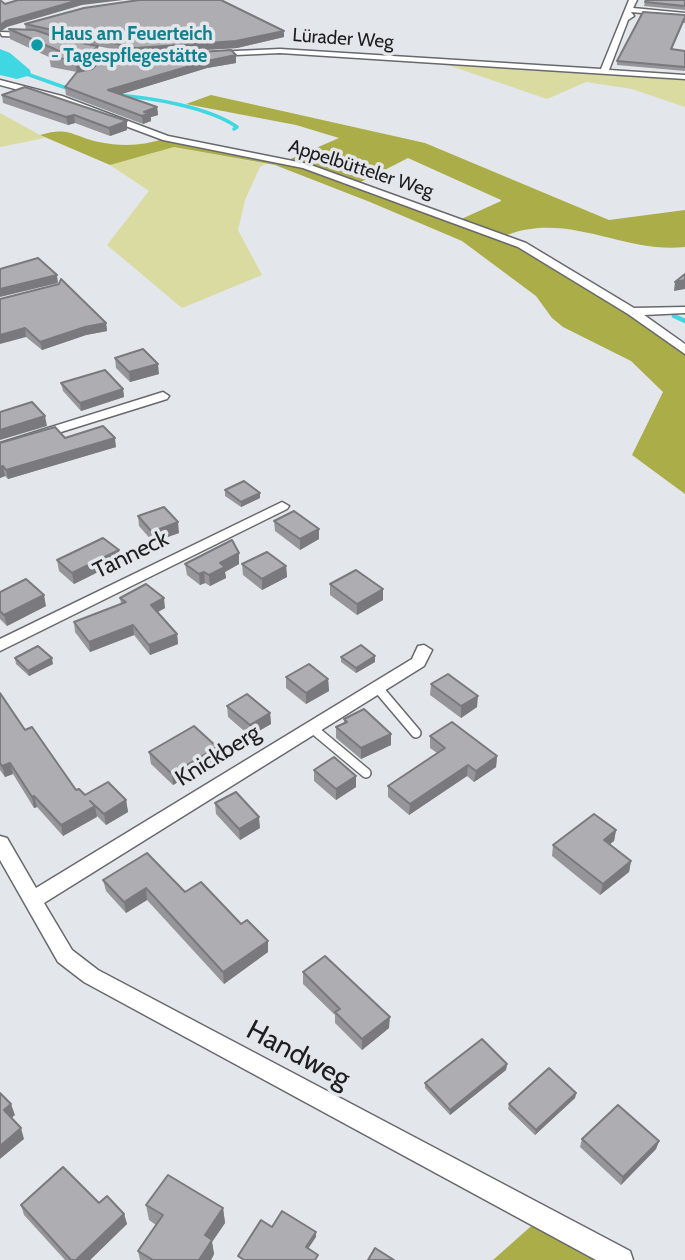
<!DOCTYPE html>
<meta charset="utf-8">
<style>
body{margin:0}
canvas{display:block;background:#e3e6ea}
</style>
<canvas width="685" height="1260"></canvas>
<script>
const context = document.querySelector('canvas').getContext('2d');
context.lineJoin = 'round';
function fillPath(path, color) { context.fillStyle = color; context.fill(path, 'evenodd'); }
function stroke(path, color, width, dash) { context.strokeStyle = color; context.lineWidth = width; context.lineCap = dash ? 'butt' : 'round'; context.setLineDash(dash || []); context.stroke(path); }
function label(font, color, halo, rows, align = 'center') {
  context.font = font + ' Cabin,sans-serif'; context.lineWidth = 7; context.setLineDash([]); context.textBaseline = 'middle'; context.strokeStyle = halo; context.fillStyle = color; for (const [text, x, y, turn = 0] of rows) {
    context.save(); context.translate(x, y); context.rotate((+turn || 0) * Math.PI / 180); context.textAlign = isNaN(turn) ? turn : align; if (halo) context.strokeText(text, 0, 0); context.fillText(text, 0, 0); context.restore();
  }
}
fillPath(new Path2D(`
 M448 65 685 80V107L632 89 586 82 547 99Z
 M0 113 40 135 45 138 0 147Z
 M174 147 266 164 260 167 245 200 238 230 262 275 182 308 107 245 149 191 110 165Z`), '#d9dba1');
fillPath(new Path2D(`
 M211 95 425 143 609 220 685 210V247C623 254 566 209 502 237L522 245 685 350V494L632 455 663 392 631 361 563 327 552 318 536 296 462 241 370 202 275 165 174 147 110 165 40 135C69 126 72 136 99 142 122 147 144 146 166 138L286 161 339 138 296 125 186 104ZM408 158 501 200V201L457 221 359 183Z
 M538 1220 621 1260H493Z`), '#abad48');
fillPath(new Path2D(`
 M0 49 10 53 30 70 31 75 17 79 0 75Z`), '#3fd7e2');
stroke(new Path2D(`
 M24 73 72 90
 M114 95C148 97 209 107 237 127L234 129`), '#3fd7e2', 3.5);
stroke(new Path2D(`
 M674 316 685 321`), '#3fd7e2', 4.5);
const lane = new Path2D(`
 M377 687 416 733
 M312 728 366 773`);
const street = new Path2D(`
 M629 0H637L633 8 685 13V17L631 12 634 16 628 20 609 70 685 75V79L280 53 214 56 210 54 214 52 280 49 601 69Z
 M0 32 31 33 35 35 31 37 2 36Z
 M0 80 62 96 168 136 308 164 526 243 634 308 685 307V313L644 315 685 344V354L628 314 518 247 303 168 163 140 56 100 0 85Z
 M163 392 169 396 167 399 0 451V443Z
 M282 502 289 506 287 509 0 651V639Z
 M424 645 432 650 424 666 44 903 72 950 98 970 630 1251 633 1260H596L84 982 58 962 0 860V836L7 838 36 888 412 659 418 646Z`);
stroke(lane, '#67696d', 12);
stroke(street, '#67696d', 3);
stroke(lane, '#fff', 9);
fillPath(street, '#fff');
fillPath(new Path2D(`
 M685 0V10L644 6 645 2Z
 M685 15V23H683L672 49 685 51V71L617 65V61Z
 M25 24 284 37 237 48 136 54 54 37 99 57 88 69 77 72 51 67 49 57 10 39 9 29 26 30Z
 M236 55V63L207 68 121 94 157 107 158 115 151 117V121L143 124 66 95 65 87 92 69Z
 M2 95 127 130 110 136 75 123 68 125 3 103Z
 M0 299 106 323 107 331 86 335 42 350 26 337Z
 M115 358 159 374 130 382 116 368Z
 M61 383 123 389 124 397 81 411 63 391Z
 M65 438 116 447 8 479 5 476 0 478V443Z
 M225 490 260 498 241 507 225 496Z
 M138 516 179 533 153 542 139 526Z
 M274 521 319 539 300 550 275 531Z
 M57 560 120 561 74 584 59 571Z
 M185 564H239L225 572 226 578 210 586 205 583 200 585 187 575Z
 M242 564 286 566 287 577 262 590 243 575Z
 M330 584 383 600 357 615 330 595Z
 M0 592 46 606 7 626 0 619Z
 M120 598 165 608 158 612 177 634 178 644 150 655 134 635 90 652 75 632 74 622 121 604Z
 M375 656V662L356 673 341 662V657Z
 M15 658 53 664 29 676 16 664Z
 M286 677 328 679 329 691 306 704 286 688Z
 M431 684 477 707 461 718 430 695Z
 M0 693 25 730 76 790 85 795 126 800 128 812 106 825 97 816 63 836 37 807 34 808 13 774 5 777 0 770Z
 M227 706 270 713 271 724 250 736 228 717Z
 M344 719 391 745 361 759 336 738V727L344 723Z
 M430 736 497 756 496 767 474 782 467 776 409 815 388 797V786L437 753 430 748Z
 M217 747 218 758 173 785 151 764 149 752Z
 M314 770 356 787 336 800 314 781Z
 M215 803 260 828 240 840 216 814Z
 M616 830 614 841 610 844 631 861 629 872 600 895 552 856 553 845Z
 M103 880 185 892 268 952 224 984 147 900 126 913 106 891Z
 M303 972 389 1028 362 1050 335 1023V1015L303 984Z
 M507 1064 506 1070 450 1115 425 1088V1083Z
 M576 1093 575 1098 535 1135 508 1109 509 1104Z
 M582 1139 659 1141 656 1149 621 1185 580 1147Z
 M99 1203 124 1214 127 1224 90 1260H65L24 1215 21 1205Z
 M146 1205 223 1208 225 1223 212 1242 214 1254 211 1260H140L138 1251 156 1225 149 1220Z`), '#969599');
fillPath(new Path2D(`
 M79 0H123L82 5 7 27 0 32V25L6 21Z
 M684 19 683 23 670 53 671 49Z
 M284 31V37L237 48 136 54V48Z
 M98 46 99 57 88 69 77 72 75 61Z
 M236 55V63L207 68 109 98 108 90 207 61Z
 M157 107 158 115 151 117V121L143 124 142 116 144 112Z
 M74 115 75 123 68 125 66 117Z
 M127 121V130L110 136 109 128Z
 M57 275 58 283 0 297V289Z
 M685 280V289L674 291 675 282Z
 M106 323 107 331 86 335 42 350 40 342 85 327Z
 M25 328 26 337 0 344V335Z
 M158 364 159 374 130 382 129 372Z
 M123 389 124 397 81 411 80 403Z
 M45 416 47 426 0 440V430Z
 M115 438 116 447 8 479 6 470Z
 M3 466 5 476 0 478V467Z
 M260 493V498L241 507V502Z
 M178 522 179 533 153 542 152 532Z
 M319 529V539L300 550V539Z
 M119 550 120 561 74 584 72 573Z
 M239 553V564L225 572 226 578 210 586 209 575 220 563Z
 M286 566 287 577 262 590V579Z
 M204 572 205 583 200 585 199 574Z
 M383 589V600L357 615V604Z
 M44 595 46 606 7 626 4 615Z
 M164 598 165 608 152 615 151 605Z
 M133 625 134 635 90 652 89 642Z
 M177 634 178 644 150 655 149 645Z
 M375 656V662L356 673V668Z
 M52 658 53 664 29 676 28 671Z
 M328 679 329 691 306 704V693Z
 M478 696 477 707 461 718V706Z
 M270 713 271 724 250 736V725Z
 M391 734V745L361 759V748Z
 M217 747 218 758 173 785 172 774Z
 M497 756 496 767 474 782 476 771Z
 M10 763 13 774 5 777 2 766Z
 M468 765 467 776 409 815 410 804Z
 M356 776V787L336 800V789Z
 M34 796 37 807 34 808 32 797Z
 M126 800 128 812 106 825 104 814Z
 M95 806 97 817 63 836 61 825Z
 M259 817 260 828 240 840 239 829Z
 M616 830 614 841 601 851 604 840Z
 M631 861 629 872 600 895 603 884Z
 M146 888 147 900 126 913 124 902Z
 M268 941V952L224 984 223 972Z
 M390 1017 389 1028 362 1050V1039Z
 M507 1064 506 1070 450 1115V1110Z
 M576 1093 575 1098 535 1135 536 1130Z
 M11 1104 15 1115 8 1121 4 1110Z
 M21 1128 24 1139 0 1159V1146Z
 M659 1141 656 1149 621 1185 623 1177Z
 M223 1208 225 1223 212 1242 214 1254 211 1260H199L205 1235Z
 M124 1214 127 1224 90 1260H76Z
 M316 1232V1237L306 1252V1247Z`), '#7a797d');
const building = new Path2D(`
 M0 0 5 4 18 0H79L6 21 0 25Z
 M139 0H221L284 31 236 41 136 48 25 24 84 8Z
 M646 0H685V6L645 2Z
 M643 12 685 15V19H684L671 49 685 51V67L617 61Z
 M9 29 35 30 64 40 98 46 86 58 75 61 49 56 59 51Z
 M231 50 236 55 207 61 108 90 157 107 144 112 150 113 142 116 65 87 77 72 92 69 110 52 135 56Z
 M25 87 127 121 109 128 74 115 66 117 2 95Z
 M38 258 57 275 0 289V269Z
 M685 274V280L675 282Z
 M61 279 106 323 85 327 40 342 25 328 0 335V299L59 284Z
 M143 349 158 364 129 372 115 358Z
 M105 370 123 389 80 403 61 383Z
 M32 402 45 416 0 430V412Z
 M103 426 115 438 6 470 3 466 0 467V443L55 427 65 438Z
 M244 481 260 493 241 502 225 490Z
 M164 507 178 522 152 532 138 516Z
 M294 511 319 529 300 539 274 521Z
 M103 538 119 550 72 573 57 560Z
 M232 540 239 553 220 563 225 567 209 575 204 572 199 574 185 564Z
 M267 552 286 566 262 579 242 564Z
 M356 570 383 589 357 604 330 584Z
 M26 579 44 595 4 615 0 611V592Z
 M146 584 164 598 151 605 177 634 149 645 133 625 89 642 74 622 126 602 120 598Z
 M361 645 375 656 356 668 341 657Z
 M38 646 52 658 28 671 15 658Z
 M309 664 328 679 306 693 286 677Z
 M448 674 478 696 461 706 431 684Z
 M0 693 25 730 32 727 76 790 79 789 85 795 108 782 126 800 104 814 90 801 95 806 61 825 34 796 32 797 10 763 2 766 0 763Z
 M247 694 270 713 250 725 227 706Z
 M364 709 391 734 361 748 336 727 347 722 344 719Z
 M452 722 497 756 476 771 468 765 410 804 388 786 445 748 430 736Z
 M194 726 217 747 172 774 149 752Z
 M334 757 356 776 336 789 314 770Z
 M236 792 259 817 239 829 215 803Z
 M594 814 616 830 604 840 631 861 603 884 553 845Z
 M147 853 185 892 201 882 241 924 247 920 268 941 223 972 146 888 124 902 103 880Z
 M325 956 390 1017 362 1039 335 1012 340 1009 303 972Z
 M482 1039 507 1064 450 1110 425 1083Z
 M549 1068 576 1093 536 1130 509 1104Z
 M0 1093 11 1104 4 1110 21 1128 0 1146Z
 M618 1105 659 1141 623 1177 582 1139Z
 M63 1167 99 1203 107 1196 124 1214 76 1260H71L21 1205Z
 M168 1175 223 1208 205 1235 212 1240 199 1260H153L138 1251 163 1215 146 1205Z
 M282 1211 316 1232 306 1247 318 1255 315 1260H244L238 1256 261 1220 272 1227Z
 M375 1248 394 1260H368Z`);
fillPath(building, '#aeadb2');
stroke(building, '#7a797d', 2);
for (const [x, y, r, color] of [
 [37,45,7,"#0f9aa8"]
]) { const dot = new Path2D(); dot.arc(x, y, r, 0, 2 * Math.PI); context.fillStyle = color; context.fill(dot); stroke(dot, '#e3e6ea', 2.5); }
label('bold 19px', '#0d838f', '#e3e6ea', [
 ["Haus am Feuerteich",51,34],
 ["- Tagespflegestätte",51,56]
], 'left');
label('19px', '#1d1e20', '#e3e6ea', [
 ["Lürader Weg",343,39,4],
 ["Appelbütteler Weg",361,169,18]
]);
label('23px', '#1d1e20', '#e3e6ea', [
 ["Tanneck",131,555,-26],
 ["Knickberg",218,756,-32]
]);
label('28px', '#1d1e20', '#e3e6ea', [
 ["Handweg",298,1055,28]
]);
</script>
